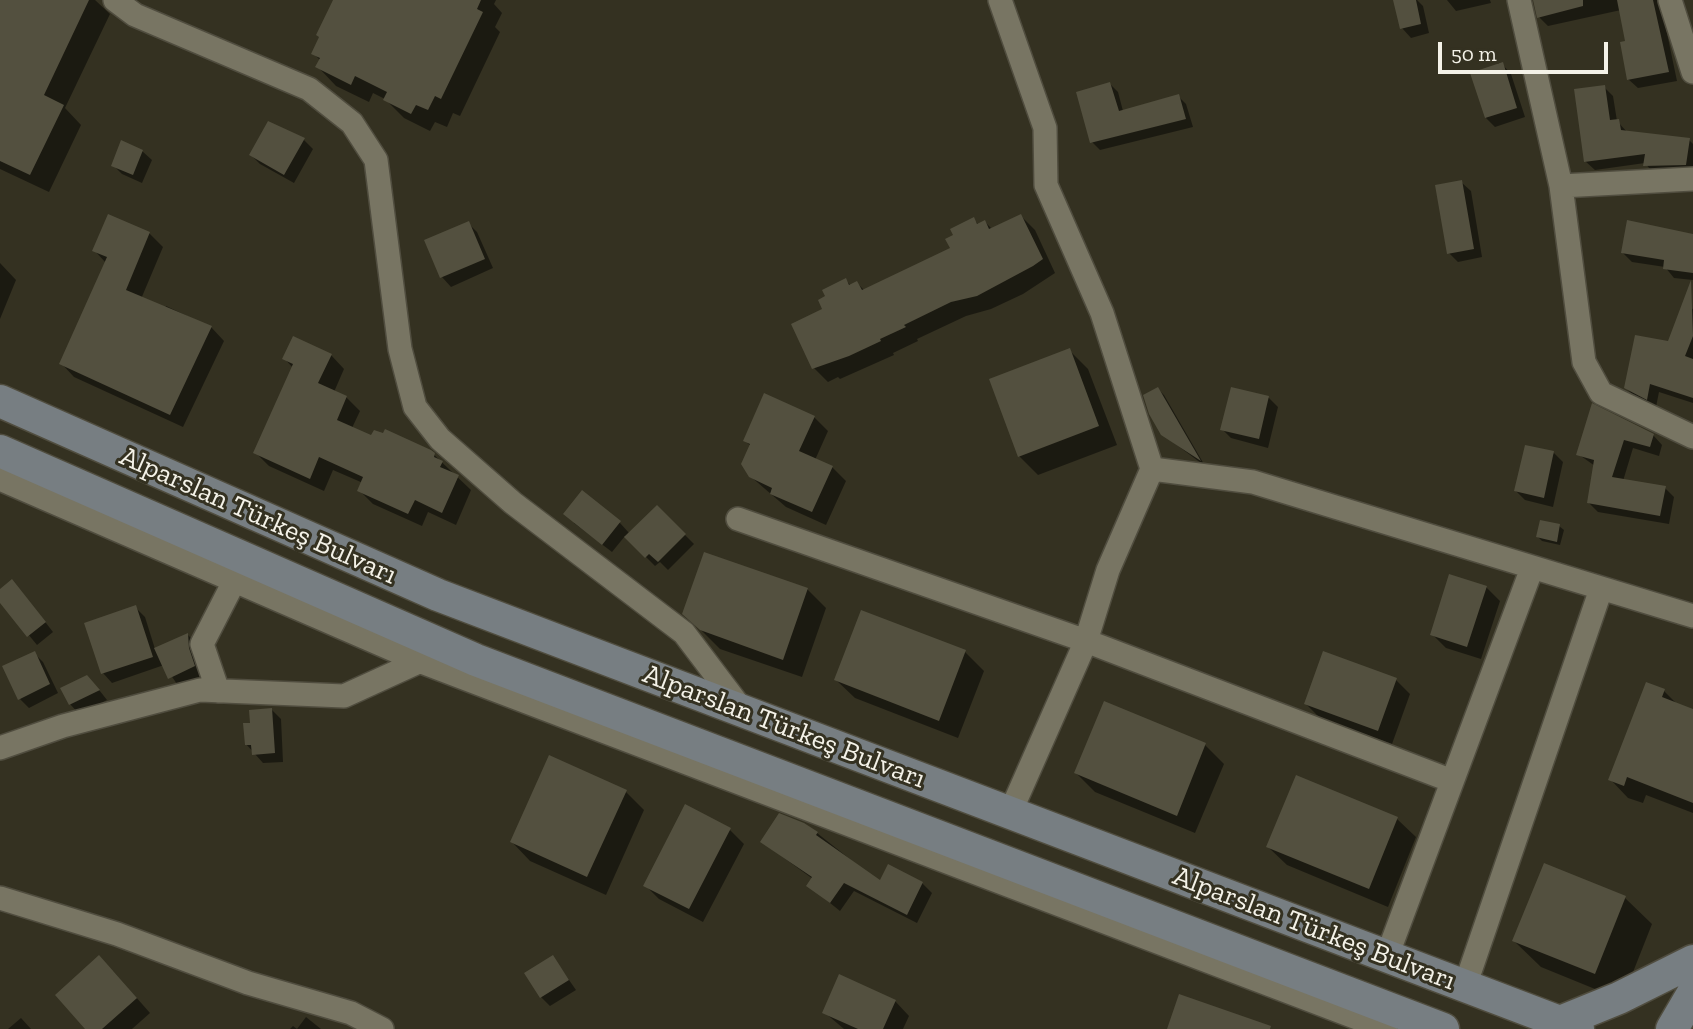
<!DOCTYPE html>
<meta charset="utf-8">
<style>
body{margin:0}
#map{position:relative;width:1693px;height:1029px;overflow:hidden;background:#343121;font-family:"Zilla Slab",serif}
canvas{display:block}
.scale{position:absolute;left:1438px;top:42px;width:170px;height:32px;box-sizing:border-box;border:4px solid #f4f2e8;border-top:0;padding-left:9px;font-size:21px;line-height:24px;white-space:nowrap;color:#f4f2e8;-webkit-text-stroke:5px #343121;paint-order:stroke}
</style>
<div id="map">
<canvas width="1693" height="1029"></canvas>
<div class="scale">50 m</div>
</div>
<script>
const context = document.querySelector('canvas').getContext('2d');
context.lineJoin = 'round';
function fillPath(path, color) { context.fillStyle = color; context.fill(path, 'evenodd'); }
function stroke(path, color, width, dash) { context.strokeStyle = color; context.lineWidth = width; context.lineCap = dash ? 'butt' : 'round'; context.setLineDash(dash || []); context.stroke(path); }
function label(font, color, halo, rows, align = 'center') {
  context.font = font + ' "Zilla Slab",serif'; context.lineWidth = 6; context.setLineDash([]); context.textBaseline = 'middle'; context.strokeStyle = halo; context.fillStyle = color; for (const [text, x, y, turn = 0] of rows) {
    context.save(); context.translate(x, y); context.rotate((+turn || 0) * Math.PI / 180); context.textAlign = isNaN(turn) ? turn : align; if (halo) context.strokeText(text, 0, 0); context.fillText(text, 0, 0); context.restore();
  }
}
fillPath(new Path2D(`
 M0 0H95L110 14 65 108 81 125 49 192 0 169Z
 M334 0H496L494 4 502 13 495 27 500 32 460 116 453 113 447 127 435 122 430 131 404 118 385 99 373 93 369 102 336 86 318 67 321 61 313 53Z
 M1399 0H1417L1423 6 1429 33 1411 38 1402 28Z
 M1447 0H1490L1491 3 1456 11Z
 M1535 0H1660L1677 81 1638 88 1628 79 1627 42 1621 10 1548 26 1539 17Z
 M1502 64 1511 74 1525 117 1495 127 1486 118Z
 M1110 84 1118 92 1123 111 1178 96 1186 104 1193 127 1100 150 1092 142Z
 M1604 87 1613 96 1617 121 1628 133 1689 140 1693 144V174H1654L1645 163 1595 170 1585 161Z
 M269 123 304 140 313 149 294 183 260 164 251 155Z
 M142 151 152 160 142 183 122 174 113 165Z
 M1461 182 1471 191 1482 257 1458 262 1449 253Z
 M108 216 149 233 163 247 141 299 164 309 166 306 211 327 224 341 183 427 74 377 61 363 106 263 94 250Z
 M1021 216 1035 230 1055 273 1023 294 991 309 966 316 917 339 918 341 893 353 894 355 840 379 838 377 828 382 814 368 825 310 846 280 851 286 857 283 865 291 952 249 973 219 979 225 985 222 993 230Z
 M468 223 477 232 493 268 451 287 442 277 426 241Z
 M1693 236V280L1674 278 1665 267 1632 262 1623 253Z
 M0 263 16 280 0 319Z
 M1684 306 1693 309V403L1659 392 1656 407 1635 397 1626 388 1669 343Z
 M1069 350 1088 369 1117 445 1038 475 1019 456Z
 M331 355 344 369 334 392 346 397 360 411 352 428 372 437 430 451 471 490 456 525 428 512 422 526 373 504 359 490 363 483 333 470 324 491 269 466 255 452 293 368 284 358Z
 M1158 389 1164 395 1205 466 1166 437Z
 M1232 389 1269 398 1278 407 1268 448 1231 438 1222 429Z
 M1593 405 1653 435 1662 445 1659 456 1633 448 1623 481 1665 488 1674 497 1669 524 1598 512 1589 503 1595 466 1578 454Z
 M814 417 828 431 815 460 832 467 846 481 826 525 786 507 750 476 751 446 745 441Z
 M1554 453 1563 462 1553 507 1525 500 1516 491Z
 M657 507 694 544 668 570 660 562 655 566 625 536 612 552 574 523H620L630 534Z
 M1559 526 1564 530 1560 545 1542 541 1538 537Z
 M1486 587 1500 601 1481 659 1446 648 1432 634Z
 M807 589 826 608 802 677 720 649 684 613Z
 M0 591H21L53 632 37 645 0 600Z
 M135 607 145 617 155 649 188 635 197 644 203 676 179 687 164 665 112 683 103 673 86 624Z
 M965 652 984 671 958 738 855 698 836 680Z
 M34 653 43 662 58 693 29 708 20 699Z
 M1396 680 1410 694 1392 744 1320 718 1306 704Z
 M96 686 107 700 79 714 70 704Z
 M1664 691 1678 705 1693 711V813L1646 795 1643 803 1628 798 1610 779Z
 M1105 704 1205 745 1224 764 1195 833 1095 792 1076 773Z
 M272 710 281 719 283 762 263 763 246 744 252 724Z
 M1297 777 1397 819 1416 837 1388 907 1287 865 1268 847Z
 M626 792 644 810 606 895 530 861 512 842Z
 M730 830 744 844 703 922 659 899 645 885Z
 M817 833 880 883 888 867 922 883 932 893 917 923 854 891 840 911 809 886 813 879 762 842Z
 M1545 865 1625 898 1652 924 1622 1000 1541 967 1514 941Z
 M553 957 576 990 550 1006 541 997Z
 M113 971 150 1013 132 1029H88Z
 M895 1001 909 1016 903 1029H844L824 1012Z
 M306 1017 321 1029H290L293 1026 297 1029Z
 M21 1018 31 1029H8Z`), '#0007');
fillPath(new Path2D(`
 M0 0H89L44 95 64 105 30 175 0 161Z
 M333 0H481L477 9 483 12 441 99 435 96 428 110 416 105 411 114 383 100 387 92 355 76 351 85 315 67 320 58 311 54 319 37 316 35Z
 M1393 0H1416L1421 24 1400 29Z
 M1533 0H1583V6L1537 18Z
 M1617 0H1653L1669 72 1627 80 1620 42 1625 41Z
 M1503 62 1517 108 1485 118 1470 73Z
 M1110 82 1119 111 1179 94 1186 119 1090 143 1076 92Z
 M1605 85 1610 120 1619 119 1621 130 1690 138 1686 165 1643 166 1645 154 1584 162 1574 89Z
 M268 121 305 138 284 175 249 155Z
 M121 140 143 150 133 175 111 166Z
 M1462 180 1474 249 1447 254 1435 185Z
 M108 214 150 232 126 290 212 326 170 415 59 364 107 257 92 251Z
 M1021 214 1043 259 1033 266 977 296 951 302 904 325 906 327 880 339 881 341 849 356 812 369 791 324 822 309 818 300 825 296 822 290 846 278 849 285 857 281 862 290 950 248 945 239 953 235 950 229 974 217 977 224 985 220 989 229Z
 M1627 220 1693 234V273L1663 269 1664 260 1621 253Z
 M469 221 485 259 440 278 424 240Z
 M1691 280 1693 336 1685 356 1693 359V398L1650 384 1647 400 1624 388 1635 335 1668 341Z
 M293 336 332 354 318 383 347 396 337 420 371 435 374 430 383 433 385 429 431 450 435 453 434 457 443 461 440 467 459 475 442 513 415 500 408 514 357 491 363 477 319 457 310 479 253 453 293 364 282 359Z
 M1070 348 1099 426 1018 457 989 379Z
 M1158 387 1201 461 1161 435 1149 414 1143 395Z
 M1231 387 1269 396 1259 439 1220 430Z
 M764 393 815 416 799 451 833 466 812 512 770 494 772 488 749 477 741 464 750 444 743 441Z
 M1592 403 1654 434 1650 447 1624 440 1612 477 1666 486 1660 516 1587 503 1594 460 1576 455Z
 M1525 445 1554 451 1544 498 1514 491Z
 M582 490 621 521 602 545 563 514Z
 M657 505 686 534 658 562 649 554 645 558 624 537Z
 M1540 520 1560 524 1557 542 1536 537Z
 M704 552 808 588 783 660 700 630 682 614Z
 M1449 574 1487 586 1467 647 1430 635Z
 M12 579 46 622 27 637 0 603V589Z
 M136 605 153 657 101 674 84 623Z
 M861 610 966 650 939 721 834 680Z
 M188 633 189 648 195 666 168 679 154 648Z
 M35 651 50 684 18 700 2 666Z
 M1323 651 1397 678 1378 731 1304 704Z
 M87 675 100 690 69 705 60 688Z
 M1646 682 1665 689 1662 697 1693 709V803L1627 777 1624 786 1608 780Z
 M1104 701 1206 743 1177 816 1074 773Z
 M272 708 275 753 252 755 251 745H245L243 723H250L249 710Z
 M549 755 627 790 587 877 510 842Z
 M1296 775 1398 817 1369 889 1266 847Z
 M685 804 731 828 689 909 643 886Z
 M779 813 804 823 818 832 816 835 880 880 888 864 923 882 907 915 844 883 830 903 806 886 812 877 760 842Z
 M1544 863 1626 896 1595 974 1512 941Z
 M99 955 137 998 102 1029H85L55 995Z
 M553 955 569 980 540 998 524 973Z
 M839 974 896 1000 883 1029H858L822 1013Z
 M1179 994 1271 1026 1270 1029H1167Z`), '#53503f');
const street = new Path2D(`
 M115 0 135 15 309 89 352 123 376 160 400 349 415 407 440 439 513 503 684 633 743 711
 M1000 0 1045 128 1046 185 1102 313 1152 469
 M1519 0 1561 186 1584 362 1601 393 1693 437
 M1670 0 1693 72
 M1561 186 1693 179
 M0 479 419 661 1386 1029
 M738 519 1086 641 1452 781
 M218 691 202 644 240 570
 M0 748 63 726 200 690 344 696 425 659
 M1010 813 1086 641 1108 570 1152 469 1253 482 1693 616
 M0 898 117 934 248 983 351 1013 382 1029
 M1387 956 1532 568
 M1465 986 1601 589`);
const secondary = new Path2D(`
 M0 401 438 595 1578 1029
 M0 451 476 660 1443 1029
 M1560 1022 1619 998 1693 961
 M1672 1029 1693 993`);
stroke(street, '#504d3f', 26);
stroke(secondary, '#504d3f', 35);
stroke(street, '#787563', 23);
stroke(secondary, '#777e82', 32);
label('28px', '#f4f2e8', '#343121', [
 ["Alparslan Türkeş Bulvarı",258,516,24],
 ["Alparslan Türkeş Bulvarı",784,727,21],
 ["Alparslan Türkeş Bulvarı",1314,929,21]
]);
</script>
